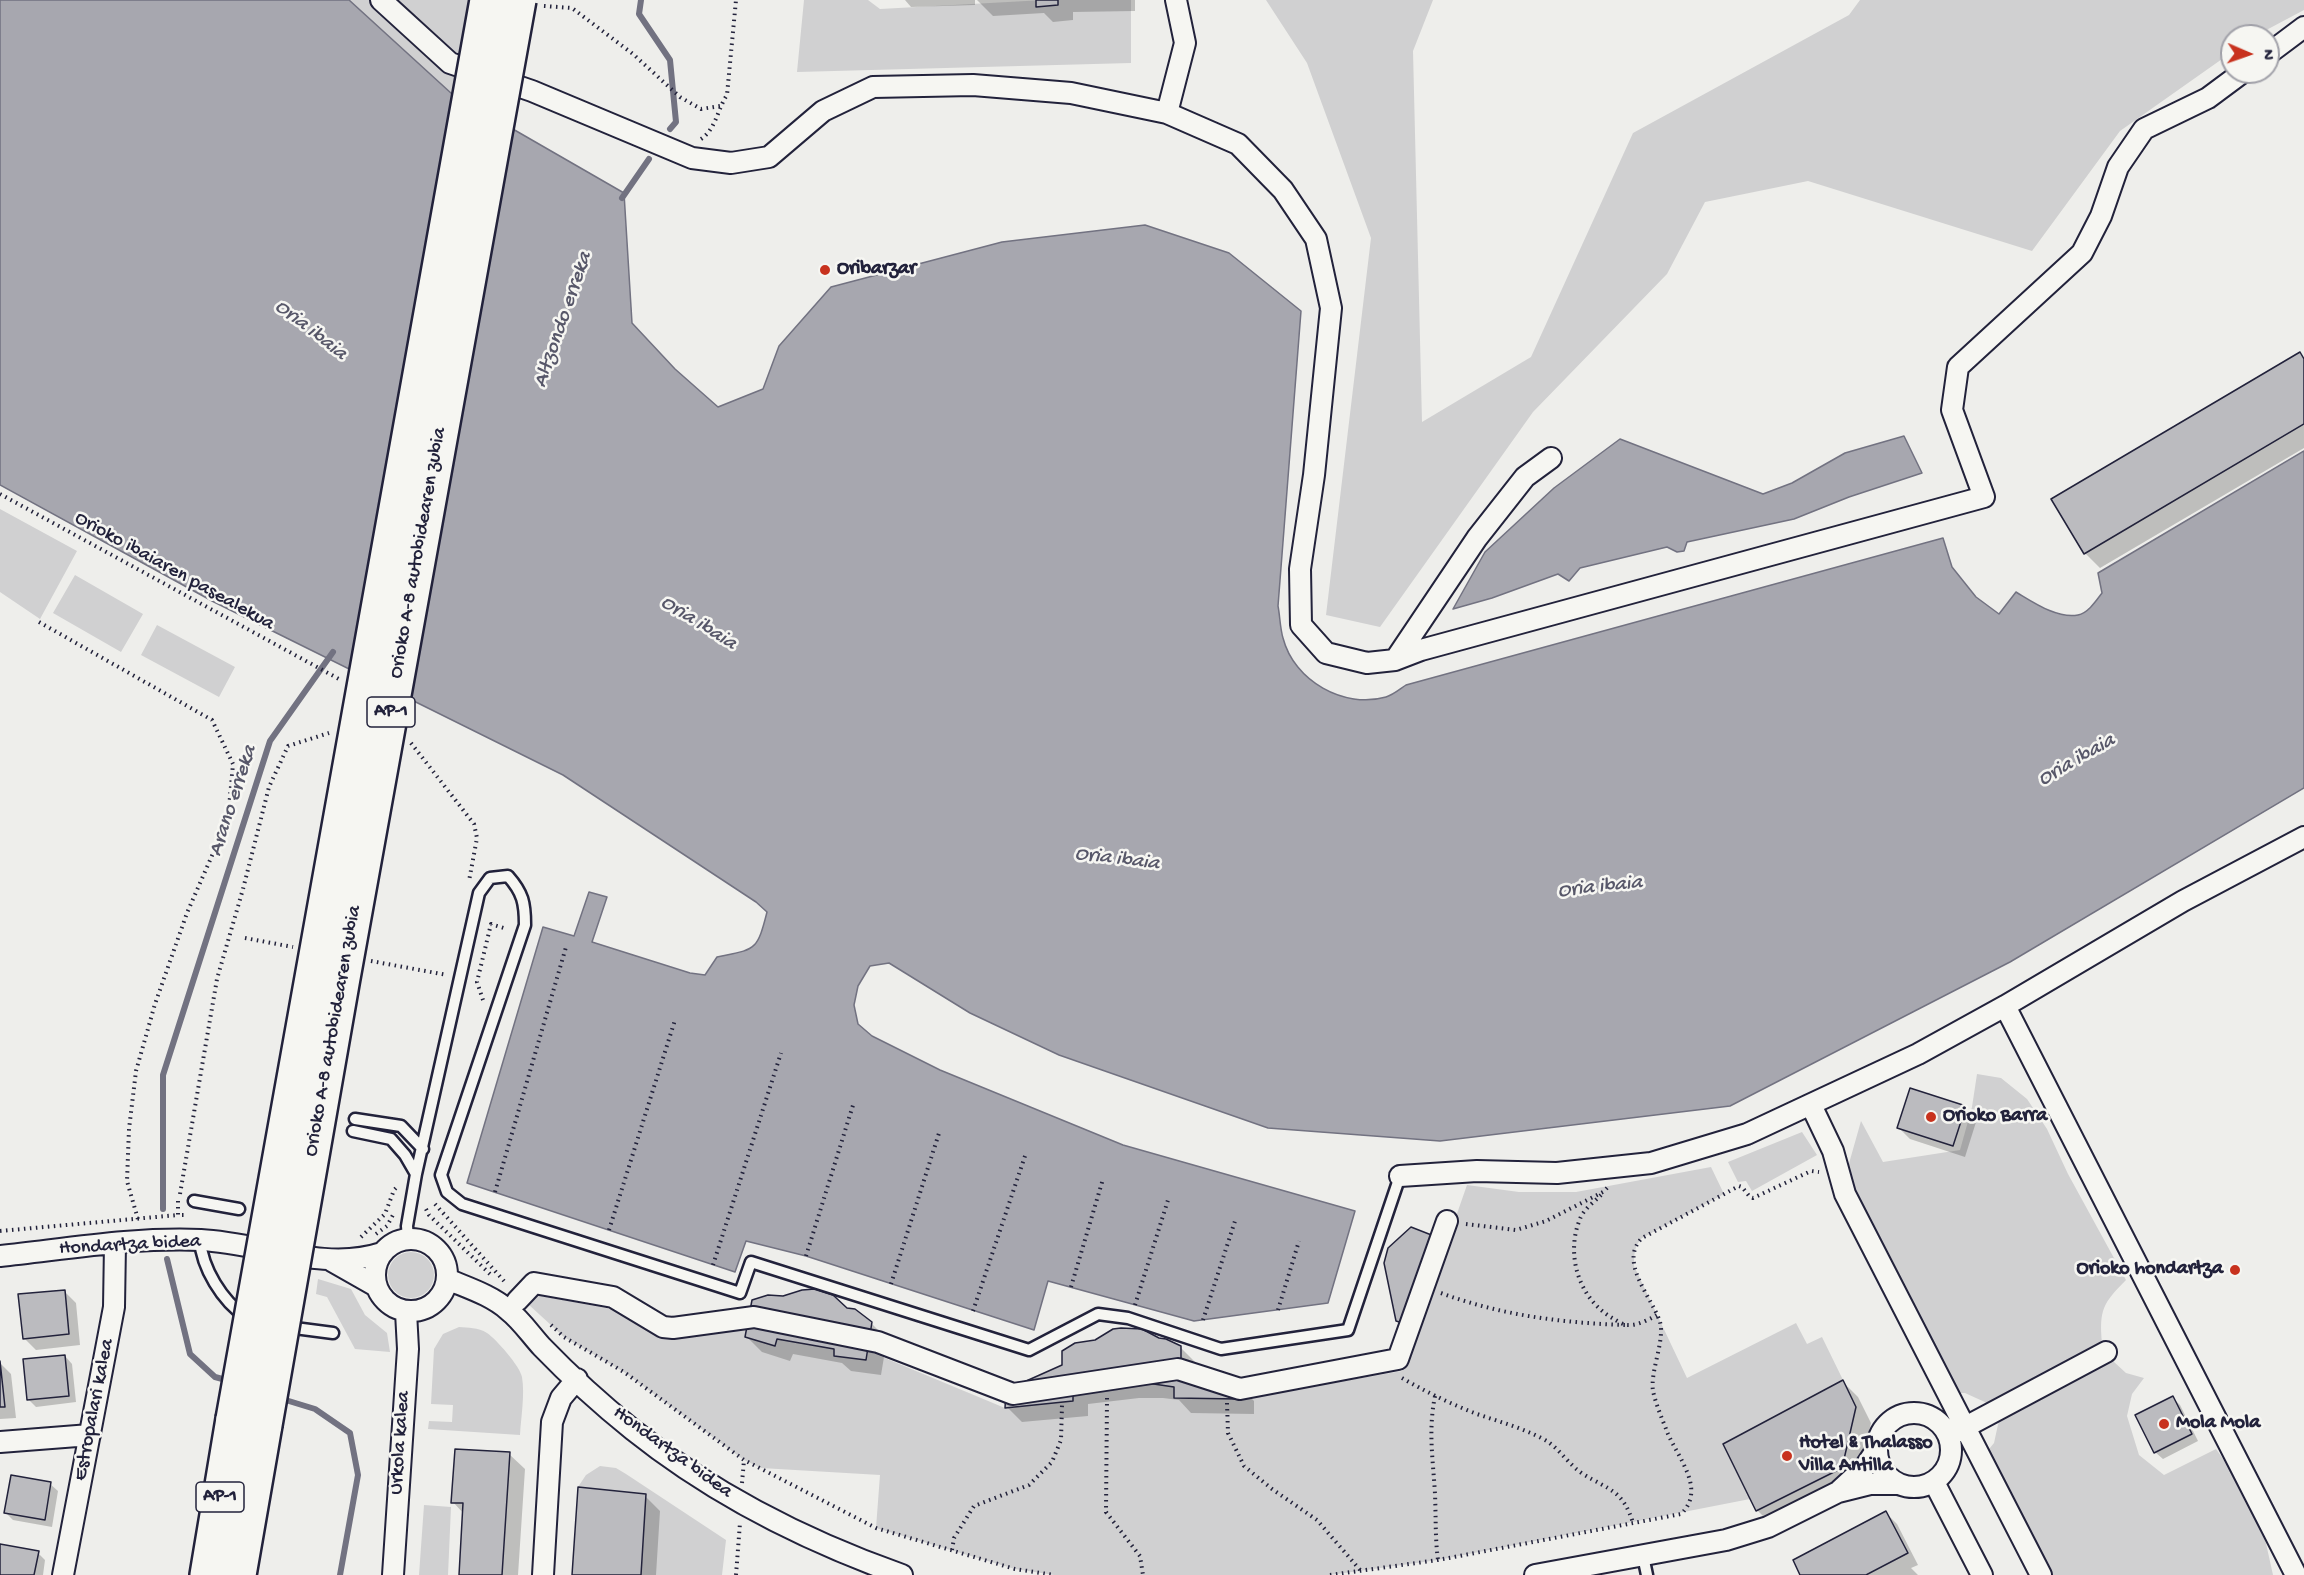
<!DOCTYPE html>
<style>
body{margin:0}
#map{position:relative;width:2304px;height:1575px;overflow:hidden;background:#eeeeeb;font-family:"Gochi Hand",sans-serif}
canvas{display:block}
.north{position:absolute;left:2220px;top:24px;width:60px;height:60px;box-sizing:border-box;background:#f6f6f2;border:2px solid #a1a1a9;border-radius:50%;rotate:92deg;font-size:16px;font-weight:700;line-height:24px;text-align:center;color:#22223b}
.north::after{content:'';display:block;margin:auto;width:21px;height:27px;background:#c8321e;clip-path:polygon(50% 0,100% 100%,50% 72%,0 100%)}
</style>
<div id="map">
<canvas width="2304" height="1575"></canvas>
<div class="north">N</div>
</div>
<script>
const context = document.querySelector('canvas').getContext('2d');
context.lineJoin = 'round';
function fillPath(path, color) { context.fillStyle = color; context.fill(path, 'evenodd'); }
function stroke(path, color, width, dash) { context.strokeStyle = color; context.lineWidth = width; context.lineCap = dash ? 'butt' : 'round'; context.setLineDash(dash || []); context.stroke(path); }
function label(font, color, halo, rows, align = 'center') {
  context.font = font + ' "Gochi Hand",sans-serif'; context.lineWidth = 5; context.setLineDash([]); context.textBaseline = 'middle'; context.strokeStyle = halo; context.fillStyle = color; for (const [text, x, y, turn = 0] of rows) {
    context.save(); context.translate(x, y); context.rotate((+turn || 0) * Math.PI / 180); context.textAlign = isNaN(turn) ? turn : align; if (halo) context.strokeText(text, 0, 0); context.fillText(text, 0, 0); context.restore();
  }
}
fillPath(new Path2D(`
 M349 0H469L452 94Z
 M804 0H868L880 9 1044 0H1131V63L797 72Z
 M1266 0H1433L1413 51 1422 422 1531 357 1633 133 1849 15 1860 0H2304V10L2255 36H2232V52L2120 131 2032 251 1808 181 1705 202 1667 274 1533 412 1380 627 1326 615 1371 238 1307 63Z
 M0 509 77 551 40 619 0 592Z
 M75 575 143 614 121 652 53 613Z
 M157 625 235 667 219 697 141 655Z
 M1977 1074 2001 1078 2027 1099 2047 1129 2068 1174 2126 1280C2103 1303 2099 1310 2102 1343L1987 1403 1965 1393H1952L1850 1185 1848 1167 1861 1121 1883 1162 1960 1150 1972 1107Z
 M1802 1132 1817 1155 1752 1191 1746 1181 1738 1182 1728 1162Z
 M1711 1167 1724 1194 1642 1238C1634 1246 1634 1255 1634 1266L1687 1378 1796 1323 1807 1344 1822 1337 1843 1380 1723 1444 1750 1499 1438 1560 1330 1575H1054L1015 1569 876 1528 880 1475 761 1468 744 1460 624 1372 564 1337 528 1304 536 1295 622 1311 663 1336 747 1327 745 1337 775 1346 777 1339 834 1349V1356L866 1360 868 1351 1005 1408 1073 1401V1389L1147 1383 1174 1387 1175 1398 1239 1399 1402 1371 1467 1185 1519 1192H1576Z
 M388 1275a23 23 0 1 1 46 0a23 23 0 1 1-46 0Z
 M318 1279 351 1289 365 1315 387 1333 390 1352 355 1349 327 1297 316 1294Z
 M459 1327C468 1328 478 1327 487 1333 496 1339 520 1366 522 1377 525 1395 521 1417 520 1435L428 1429 429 1421 452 1422 453 1405 431 1404 434 1349 443 1334Z
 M2113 1361 2126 1373 2144 1378 2132 1394 2127 1416 2139 1455 2164 1475 2216 1449 2231 1470 2265 1539 2273 1575H2045L1985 1454 1994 1443 1999 1420Z
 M600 1466 616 1468 626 1474 726 1540 722 1575H641L578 1487 586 1475Z
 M424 1505 451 1507 448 1575H419Z`), '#d0d0d1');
const water = new Path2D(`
 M0 0H349L452 94 624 193 632 323 675 369 718 407 763 389 779 346 831 287 1002 242 1145 225 1229 253 1301 311 1278 606C1280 616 1280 628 1283 638 1294 681 1344 709 1386 697 1393 695 1400 689 1406 685L1943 538 1952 567 1976 597 1999 614 2016 592C2033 602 2057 619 2078 615 2088 613 2096 601 2102 593L2098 573 2304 451V788L2010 962 1730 1106 1440 1141 1268 1128 1059 1055 970 1013 889 963 870 966 858 986 854 1005 858 1024 872 1036 940 1070 1123 1145 1355 1211 1328 1303 1194 1321 1048 1281 1034 1330 806 1256 746 1241 735 1272 467 1183 543 927 574 936 589 892 607 897 592 942 690 973 705 975 717 957C755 949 757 952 767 912L756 902 563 775 214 602 0 485Z
 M1904 436 1922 473 1849 497 1794 519 1687 542 1684 551 1677 552 1667 547 1580 568 1569 581 1558 574 1492 598 1453 609 1485 552 1554 488 1620 439 1763 494 1792 483 1845 453Z`);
fillPath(water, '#a7a7af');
stroke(water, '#727281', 1.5);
fillPath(new Path2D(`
 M905 0H975V5L911 7Z
 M977 0H1135V11L1073 12V20L1053 22 1044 13 993 16Z
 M2300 354 2304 358V448L2100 568 2085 553Z
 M1965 1107 1977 1119 1965 1157 1910 1139 1899 1128Z
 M64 1291 76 1303 80 1345 36 1350 24 1338Z
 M846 1310 871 1323 887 1339 881 1375 851 1371 842 1363 793 1354 790 1361 762 1352 747 1337Z
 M1180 1347 1196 1363V1368L1238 1385 1254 1401V1414L1191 1413 1179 1400 1163 1398H1139L1088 1404V1416L1022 1422 1007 1407Z
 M65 1356 72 1364 76 1402 36 1407 28 1399Z
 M0 1363 11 1374 16 1418 0 1419Z
 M1843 1382 1858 1397 1871 1423 1857 1484 1773 1526 1757 1510Z
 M2173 1398 2180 1405 2198 1441 2163 1459 2155 1452Z
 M509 1454 525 1469 518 1575H460L464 1514 453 1502Z
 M50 1484 58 1491 52 1527 13 1520 6 1513Z
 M645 1496 660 1511 656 1575H573Z
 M1886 1513 1897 1524 1918 1565 1911 1568 1918 1575H1802Z
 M0 1546 38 1553 45 1560 43 1575H0Z`), '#0003');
stroke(new Path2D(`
 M641 0 639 14 670 60 676 122 670 129
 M622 198 649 159
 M163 1209V1075L270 741 333 652
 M167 1259 190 1354 215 1377 230 1381
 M279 1398 315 1409 350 1433 358 1475 340 1575`), '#727281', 6);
const building = new Path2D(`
 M1036 0H1058V5L1036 7Z
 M2300 352 2304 359V424L2084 554 2051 499Z
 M1910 1088 1966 1106 1953 1146 1897 1128Z
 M1411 1227 1434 1236 1406 1324 1396 1321 1384 1263 1388 1248Z
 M815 1289 833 1295 847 1308 855 1309 872 1322 866 1360 834 1356V1349L777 1339 775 1346 745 1337 752 1300 768 1295 783 1296 802 1290Z
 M65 1290 69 1334 23 1339 18 1294Z
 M1121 1328 1142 1329 1159 1338 1166 1339 1181 1346V1360L1239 1384V1399L1174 1398V1387L1147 1383 1073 1389V1401L1005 1408 1006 1390 1062 1365V1351L1075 1343 1095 1340 1113 1329Z
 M65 1355 69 1396 27 1400 23 1359Z
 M0 1361 5 1407H0Z
 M1843 1380 1856 1407 1842 1468 1756 1511 1723 1444Z
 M2173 1396 2192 1434 2154 1453 2135 1415Z
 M455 1449 510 1452 502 1575H459L463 1503H451Z
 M11 1475 51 1482 45 1520 4 1513Z
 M578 1487 646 1494 641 1575H572Z
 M1886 1511 1908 1553 1866 1575H1800L1793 1560Z
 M0 1544 39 1551 34 1575H0Z`);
fillPath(building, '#bbbbbf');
stroke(building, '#22223b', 1.5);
const lane = new Path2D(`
 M355 1119 401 1126 423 1149
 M353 1131 391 1139 405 1155 416 1174
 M194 1201 239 1209
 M408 1238 407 1226 416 1174 479 893 490 878 508 876C523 893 525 903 525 925L441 1175 447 1192 462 1204 740 1293 751 1262 1029 1350 1098 1314 1128 1318 1221 1349 1348 1330 1400 1176
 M200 1240C202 1268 222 1301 246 1317
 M287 1327 333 1333
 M1643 1556 1647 1575`);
const street = new Path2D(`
 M381 0 450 63 532 91 692 158 731 163 769 157 823 111 873 87 973 85 1071 93 1167 113 1238 144 1283 190 1316 239 1331 308 1314 475 1300 569 1301 625 1326 653 1367 663 1395 660 1421 650 1984 497 1952 410 1958 367 2082 253 2101 216 2118 167 2144 129 2208 98 2243 72
 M2268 54 2304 27
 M1167 113 1185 43 1176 0
 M1395 660 1477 538 1525 477 1551 458
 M2005 1006 2296 1575
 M1811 1105 1833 1151 1845 1194 2041 1575
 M1400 1176 1477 1171 1557 1173 1651 1163 1747 1134 1918 1054 2005 1006 2183 901 2304 837
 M375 1275a36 36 0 1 1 72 0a36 36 0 1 1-72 0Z
 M0 1256C66 1249 134 1237 201 1240 260 1243 324 1272 382 1253
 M332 1261 376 1286
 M447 1279C468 1288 491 1295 508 1310 521 1320 531 1335 542 1347 570 1376 602 1405 633 1430 713 1494 806 1541 902 1575
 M517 1301 534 1283 613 1297 663 1327 673 1328 754 1317 878 1342 1013 1394 1178 1369 1240 1389 1398 1359 1447 1221
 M1877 1450a37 37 0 1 1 74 0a37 37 0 1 1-74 0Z
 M1956 1432 2106 1352
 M0 1442 90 1435
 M1934 1482 1982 1575
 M1840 1490 1865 1467 1877 1449
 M63 1575 114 1307 115 1244
 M393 1575 408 1349 406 1312
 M543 1575 552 1422 561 1398 577 1379
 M1535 1575 1726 1540 1768 1527 1838 1492 1870 1484H1898`);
const highway = new Path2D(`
 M207 1575 233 1419
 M239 1575 265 1425`);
stroke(lane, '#22223b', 15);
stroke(street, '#22223b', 24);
stroke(highway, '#22223b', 38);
stroke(new Path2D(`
 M544 6 572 8 633 54 680 97 701 109 720 106
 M701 139C716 129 717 110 727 95L736 0
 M0 494 339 679
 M39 622 212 720 233 764 228 819 187 913 155 1004 136 1071 129 1129 127 1181 139 1223
 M411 743 474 824 477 838 469 881
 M245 938 293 947
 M371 961 447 975
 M483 1000 477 982 491 924 507 929
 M495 1192 566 947
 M180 1194 217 979 243 889 269 787 288 746 329 733
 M1601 1195C1594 1202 1583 1210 1580 1219 1565 1255 1579 1300 1614 1319 1617 1321 1622 1324 1626 1325 1637 1326 1648 1320 1657 1315
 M178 1201V1215H186
 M435 1204 504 1281
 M426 1209 429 1215 492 1276
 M1466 1224 1516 1230 1546 1221 1603 1192 1609 1186
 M609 1230 675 1020
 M0 1231 178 1215
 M376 1234 387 1226 393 1215
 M361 1237 385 1214 394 1190 398 1186
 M806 1256 854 1102
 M713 1265 781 1053
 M891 1284 940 1130
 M1071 1287 1103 1179
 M1441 1293C1500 1315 1562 1323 1625 1325
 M1135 1305 1168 1200
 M1278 1310 1299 1241
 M973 1311 1025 1156
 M1203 1320 1235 1221
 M551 1325 564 1337 624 1372 744 1460 876 1528 1015 1569 1054 1575
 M1402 1378C1426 1392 1451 1404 1477 1414 1500 1422 1523 1428 1545 1440 1559 1448 1569 1465 1583 1474 1609 1490 1623 1490 1633 1523
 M1435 1396C1428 1431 1433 1459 1435 1494 1436 1517 1435 1538 1438 1560
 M1107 1398 1106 1512 1140 1556 1143 1575
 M1227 1403 1228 1433 1244 1466 1272 1489 1317 1520 1361 1571
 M742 1483 744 1460
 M952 1550 954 1538 974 1506 1029 1485 1052 1462 1061 1440 1062 1405
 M736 1575 740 1523
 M1330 1575 1438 1560 1681 1514C1706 1490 1679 1459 1668 1434 1663 1421 1656 1405 1653 1391 1650 1371 1665 1341 1660 1322 1652 1297 1618 1262 1642 1238L1739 1186 1742 1187 1750 1197 1753 1198 1811 1171 1819 1172`), '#22223b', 4, [1.5, 4.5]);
stroke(lane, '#f6f6f2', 10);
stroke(street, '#f6f6f2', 20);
stroke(highway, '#f6f6f2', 33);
const highwayBridge = new Path2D(`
 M233 1419 487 0
 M265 1425 343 978 519 0`);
stroke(highwayBridge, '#22223b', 38, []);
stroke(highwayBridge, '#f6f6f2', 33);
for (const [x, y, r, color] of [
 [825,270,6,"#c8321e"],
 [1931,1117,6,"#c8321e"],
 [2235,1270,6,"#c8321e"],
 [2164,1424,6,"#c8321e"],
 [1787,1456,6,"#c8321e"]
]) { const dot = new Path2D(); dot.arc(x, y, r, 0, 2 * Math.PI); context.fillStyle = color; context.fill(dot); stroke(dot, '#f6f6f2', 2); }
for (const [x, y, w] of [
 [391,712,48],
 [220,1497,48]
]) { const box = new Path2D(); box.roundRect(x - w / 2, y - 15, w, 30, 4.5); context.fillStyle = '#f6f6f2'; context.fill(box); stroke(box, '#22223b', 1.5); }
label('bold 18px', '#22223b', null, [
 ["AP-1",391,712],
 ["AP-1",220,1497]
]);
label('bold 20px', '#22223b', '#f6f6f2', [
 ["Oribarzar",837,270],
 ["Orioko Barra",1943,1117],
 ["Orioko hondartza",2223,1270,"right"],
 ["Mola Mola",2176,1424],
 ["Hotel & Thalasso",1799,1444],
 ["Villa Antilla",1799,1467]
], 'left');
label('20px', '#22223b', '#f6f6f2', [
 ["Orioko A-8 autobidearen zubia",419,553,-80],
 ["Orioko ibaiaren pasealekua",174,572,29],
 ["Orioko A-8 autobidearen zubia",334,1031,-80],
 ["Hondartza bidea",130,1246,-3],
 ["Estropalari kalea",95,1410,-79],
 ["Urkola kalea",401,1443,-86],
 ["Hondartza bidea",672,1453,36]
]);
label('italic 21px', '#575769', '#f6f6f2', [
 ["Altzondo erreka",564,320,-71],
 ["Oria ibaia",310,331,38],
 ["Oria ibaia",698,624,32],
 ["Oria ibaia",2077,761,-30],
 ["Arano erreka",234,801,-72],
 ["Oria ibaia",1117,860,7],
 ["Oria ibaia",1600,888,-6]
]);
</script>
